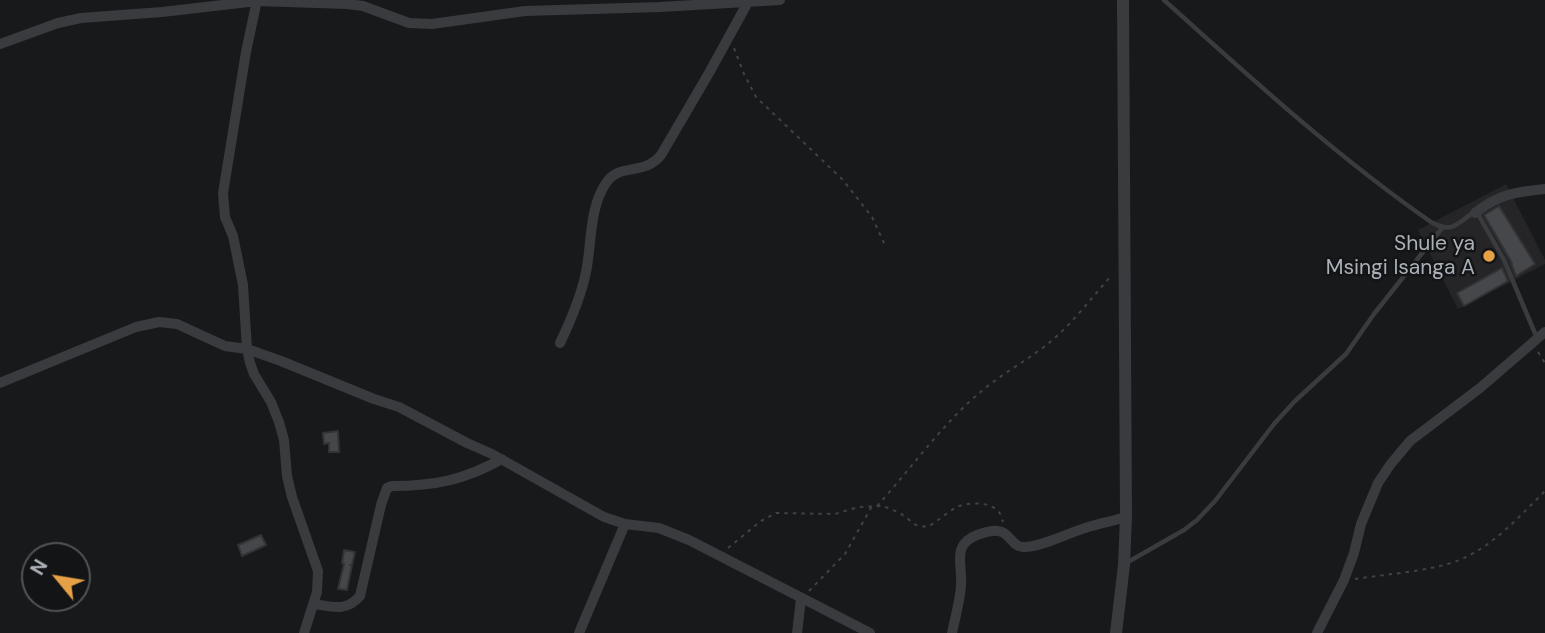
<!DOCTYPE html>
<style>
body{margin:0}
#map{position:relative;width:1545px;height:633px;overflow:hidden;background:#18191a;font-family:"DM Sans",sans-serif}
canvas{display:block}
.north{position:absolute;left:21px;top:542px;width:70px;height:70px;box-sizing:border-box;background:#131415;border:2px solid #505357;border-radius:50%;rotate:300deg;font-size:19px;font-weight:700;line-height:28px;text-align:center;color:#acb1b9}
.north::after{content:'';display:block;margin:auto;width:24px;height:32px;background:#e6a045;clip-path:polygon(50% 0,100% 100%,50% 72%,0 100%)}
</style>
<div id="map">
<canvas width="1545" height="633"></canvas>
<div class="north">N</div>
</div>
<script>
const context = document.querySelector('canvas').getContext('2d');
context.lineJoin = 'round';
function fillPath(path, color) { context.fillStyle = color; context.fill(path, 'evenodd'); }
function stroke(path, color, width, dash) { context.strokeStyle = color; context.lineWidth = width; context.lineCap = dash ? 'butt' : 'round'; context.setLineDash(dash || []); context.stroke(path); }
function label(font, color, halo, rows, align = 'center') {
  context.font = font + ' "DM Sans",sans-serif'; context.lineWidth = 5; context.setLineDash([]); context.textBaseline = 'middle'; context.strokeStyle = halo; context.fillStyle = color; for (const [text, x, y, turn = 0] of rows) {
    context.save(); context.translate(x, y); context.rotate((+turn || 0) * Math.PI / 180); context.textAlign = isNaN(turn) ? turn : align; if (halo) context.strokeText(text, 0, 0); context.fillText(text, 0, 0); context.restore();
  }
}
fillPath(new Path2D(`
 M1506 184 1545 260V264L1458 309 1418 230Z`), '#252527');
const building = new Path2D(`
 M1499 206 1535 264 1516 276 1511 263H1512L1484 215Z
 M1502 268 1508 281 1464 306 1457 293Z
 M338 431 339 452H329V443L324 444 323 433Z
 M261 535 266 545 242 556 238 545Z
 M344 550 355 552 352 565H350H352L347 590 338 589 344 564 342 563Z`);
fillPath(building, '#46474a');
stroke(building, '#333336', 2);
stroke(new Path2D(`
 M734 48 744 74 756 97 843 180 872 217 885 245
 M1538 352 1545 363
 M877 506C910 470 939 428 977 395 999 375 1027 361 1050 342 1073 323 1092 297 1112 275
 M728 548 761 521 776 513 835 514 858 507 883 506 900 513 916 525 927 527C937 522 945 514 955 508 966 502 989 501 998 511 1001 514 1002 519 1003 522
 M1355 579C1387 574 1434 571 1462 559 1494 545 1520 516 1545 491
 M809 591 845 554 872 506`), '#404246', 2, [3.5, 5]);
stroke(new Path2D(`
 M1164 0C1250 77 1336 156 1431 222 1450 233 1456 226 1471 214H1478L1504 260 1537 338
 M1128 562 1184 530 1197 520 1215 501 1274 424 1295 401 1346 354 1374 314 1442 228`), '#3a3b3f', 4.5);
stroke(new Path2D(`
 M257 0 246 52 223 193 225 217 233 236 243 285 247 349 250 363 254 374 271 402 279 422 284 440 287 476 292 497 318 571 317 592 304 633
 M0 44 58 23 81 18 162 12 257 1 347 4 363 6 409 23 432 24 525 11 660 7 780 0
 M1475 213C1499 194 1515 192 1545 189
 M560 343C571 320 581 297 586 272 592 243 589 208 606 183 620 162 643 177 661 155L709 73 748 2
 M0 383 136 327 159 322 177 324 225 346 247 349 281 361 374 399 399 407 467 443 492 454 604 517 625 524 659 528 689 540 870 633
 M314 604C333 607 346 612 360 596L381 505 387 488 392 486C435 486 464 480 502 459
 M579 633 625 524
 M797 633 801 599
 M952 633C955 618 960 601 961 586 963 565 951 545 977 535 983 533 991 530 998 531 1010 532 1012 547 1023 547 1039 548 1069 533 1085 528 1098 524 1112 521 1126 517
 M1317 633 1344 580 1354 553 1361 524 1378 483 1390 465 1410 441 1480 388 1545 332`), '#3a3b3f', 10);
stroke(new Path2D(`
 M1116 633 1124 565 1126 517 1123 0`), '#3a3b3f', 12);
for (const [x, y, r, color] of [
 [1489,256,7,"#e6a045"]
]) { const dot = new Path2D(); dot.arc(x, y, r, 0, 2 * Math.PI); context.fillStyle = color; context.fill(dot); stroke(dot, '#131415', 2.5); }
label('21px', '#acb1b9', '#131415', [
 ["Shule ya",1475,244],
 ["Msingi Isanga A",1475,268]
], 'right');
</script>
